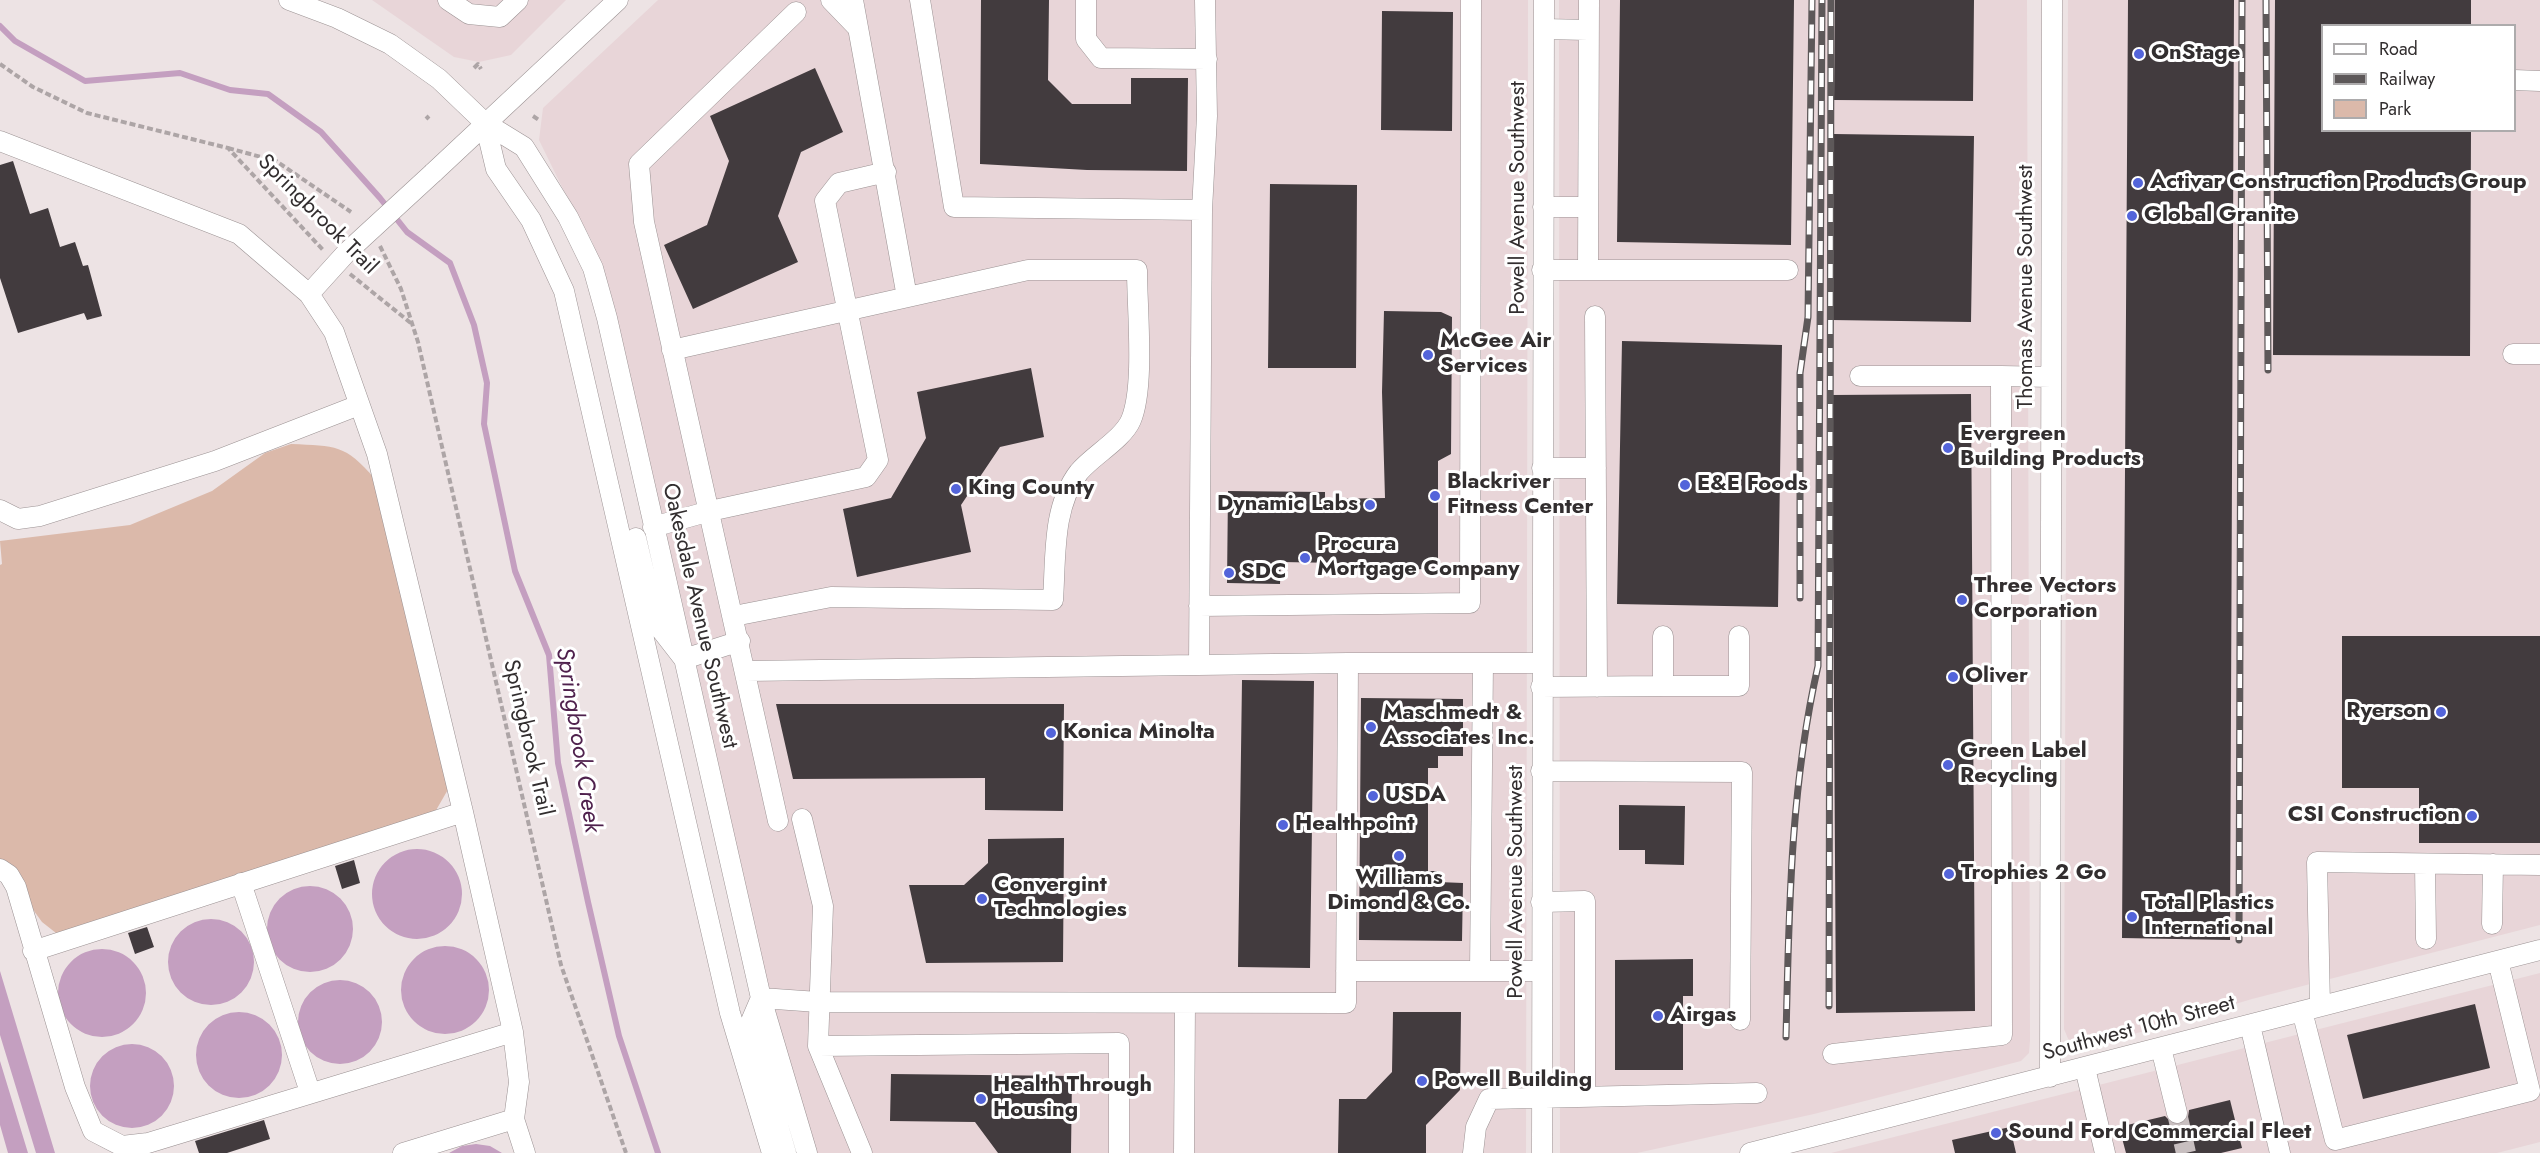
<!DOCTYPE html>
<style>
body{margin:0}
#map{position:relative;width:2540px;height:1153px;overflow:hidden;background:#ede3e4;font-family:Jost,sans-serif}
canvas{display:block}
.legend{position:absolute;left:2321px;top:24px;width:195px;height:108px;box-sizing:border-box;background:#fff;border:2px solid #adabac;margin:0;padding:8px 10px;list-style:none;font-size:18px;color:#322e2f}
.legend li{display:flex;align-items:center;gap:12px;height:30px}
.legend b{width:30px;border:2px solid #adabac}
</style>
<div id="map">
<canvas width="2540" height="1153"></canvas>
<ul class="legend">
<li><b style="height:8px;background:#fff"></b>Road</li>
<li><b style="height:8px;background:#5d5859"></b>Railway</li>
<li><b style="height:16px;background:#dbb9aa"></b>Park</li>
</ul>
</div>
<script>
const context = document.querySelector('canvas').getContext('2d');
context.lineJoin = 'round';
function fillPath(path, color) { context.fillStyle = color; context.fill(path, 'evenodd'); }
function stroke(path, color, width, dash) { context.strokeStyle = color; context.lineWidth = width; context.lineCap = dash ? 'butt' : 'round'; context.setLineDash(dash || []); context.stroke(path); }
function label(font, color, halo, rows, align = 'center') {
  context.font = font + ' Jost,sans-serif'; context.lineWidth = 6; context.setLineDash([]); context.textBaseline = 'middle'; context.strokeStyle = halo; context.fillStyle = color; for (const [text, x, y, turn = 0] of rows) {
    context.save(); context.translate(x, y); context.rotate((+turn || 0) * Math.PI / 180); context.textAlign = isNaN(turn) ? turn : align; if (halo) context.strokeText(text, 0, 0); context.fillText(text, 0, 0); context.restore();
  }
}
fillPath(new Path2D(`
 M372 0H566L511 55 479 62 454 57Z
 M658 0H1528L1526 1153H816L796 1109 740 881 612 299 592 241 561 185 539 140 543 108Z
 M1559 0H2027L2030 1040 2029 1053 2021 1061 1814 1114 1637 1153H1560Z
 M2068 0H2540V925L2252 999 2083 1049 2069 1041 2064 1029ZM2322 26H2514V130H2322Z
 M2540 973V1142L2497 1153H1831Z`), '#e8d5d8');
fillPath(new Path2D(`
 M291 444C336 446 345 444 375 479L450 786 435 812 72 932 56 933 42 922 0 864V565L2 564 0 541 130 525 212 491 265 453Z`), '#dbb9aa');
fillPath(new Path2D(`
 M372 894a45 45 0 1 1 90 0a45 45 0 1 1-90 0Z
 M267 929a43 43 0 1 1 86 0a43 43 0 1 1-86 0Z
 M168 962a43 43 0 1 1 86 0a43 43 0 1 1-86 0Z
 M401 990a44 44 0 1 1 88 0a44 44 0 1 1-88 0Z
 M58 993a44 44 0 1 1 88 0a44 44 0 1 1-88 0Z
 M0 971 55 1153H36L0 1035Z
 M298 1022a42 42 0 1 1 84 0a42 42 0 1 1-84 0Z
 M196 1055a43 43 0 1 1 86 0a43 43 0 1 1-86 0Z
 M90 1086a42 42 0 1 1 84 0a42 42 0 1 1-84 0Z
 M0 1061 28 1153H8L0 1125Z
 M476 1144 490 1146 502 1153H449L462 1146Z`), '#c49fc0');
stroke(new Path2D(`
 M0 26 15 41 85 81 180 73 230 90 268 94 321 132 380 198 407 232 450 263 474 325 487 383 484 424 515 571 549 655 558 763 588 902 619 1036 658 1153`), '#c49fc0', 6);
fillPath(new Path2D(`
 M981 0H1049L1048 80 1072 104H1131V78H1188L1187 171 1087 170 980 164Z
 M1620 0H1794L1791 245 1617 242Z
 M1835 0H1974L1973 101 1834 100Z
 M2128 0H2234L2230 940 2122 938Z
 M2275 0H2471V26H2322V130H2471L2470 356 2273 355Z
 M1382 11 1453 12 1452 131 1381 130Z
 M815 68 843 132 801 152 778 216 798 262 693 309 664 245 707 225 729 161 710 116Z
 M1834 134 1974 136 1971 322 1831 320Z
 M13 161 30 214 48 208 60 247 75 242 83 266 88 265 102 316 87 320 84 313 18 333 0 278V165Z
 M1270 184 1357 185 1356 368H1268Z
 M1384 311 1441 312 1452 317 1451 454 1438 461V569L1341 570V563L1281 562 1280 584 1227 583 1228 491 1325 492V499L1385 498 1382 392Z
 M1622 341 1782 345 1778 607 1617 604Z
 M1031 368 1044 437 1000 447 961 505 971 552 857 577 843 509 891 498 926 438 917 392Z
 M1971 394 1975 1011 1836 1013 1832 395Z
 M2342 636H2540V843H2419V788H2342Z
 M1242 680 1314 681 1310 968 1238 967Z
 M1361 698 1463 699V756H1438V768H1428V871H1439L1438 882 1463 883 1462 941 1359 940Z
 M776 704H1064L1063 811 985 810V778L793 779Z
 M1619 805 1685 806 1684 865 1645 864V850H1619Z
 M1064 838 1063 962 926 963 909 885H964L988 863V839Z
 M354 860 360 883 342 889 335 866Z
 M147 927 154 947 135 954 128 933Z
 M1693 959V996H1683V1070H1615V960Z
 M2475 1004 2490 1068 2363 1099 2347 1035Z
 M1393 1012H1461L1460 1090 1426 1125V1153H1338L1339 1099H1366L1392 1072Z
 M891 1074 1072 1076 1071 1153H998L975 1122 890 1121Z
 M2230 1100 2242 1148 2221 1153H2126L2119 1127 2165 1116 2173 1124H2180L2188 1117 2189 1110Z
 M264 1120 270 1139 227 1153H199L195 1141Z
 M2010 1127 2016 1153H1955L1952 1140Z`), '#423b3e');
stroke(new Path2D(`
 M2177 1113 2186 1153`), '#c8bfc0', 20, [20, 10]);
const minor = new Path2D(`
 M289 0 337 18 390 44 439 79 485 123 524 147 568 217 593 268 607 318 761 998 807 1153
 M448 0 469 14 500 17 518 0
 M831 0 857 27
 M853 0 907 297
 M920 0 954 207 1202 210 1199 665
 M1086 0V39L1101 58 1207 59
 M1544 29 1588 30
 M2514 80 2540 81
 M485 123 496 169 531 220 564 291 730 1013 772 1153
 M0 141 239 234 309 294 334 332 377 454 463 812 513 1032 519 1082 514 1119 525 1153
 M433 173 618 0
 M1543 207H1588
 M1202 210 1207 116 1205 0
 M1542 270H1788
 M1588 270 1589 0
 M309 294 347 252
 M1595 316 1597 687
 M672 350 1028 270H1137C1137 309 1145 387 1131 420 1123 439 1092 456 1079 472 1052 507 1056 557 1053 600L831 597 734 616
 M2513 354H2540
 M2001 376 2051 377
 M1542 468H1596
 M0 510 18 519 40 516 215 461 359 405
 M653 527 710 511 866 477 878 460 825 201 839 183 886 172
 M636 538 656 623 684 659 740 641
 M1199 606 1470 603 1471 0
 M1348 663H1541
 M746 671 1348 663 1346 1003 818 1002 761 998 749 1026 786 1153
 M1663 686H1739V636
 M1541 687 1663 686V636
 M1541 771 1742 772 1740 1020
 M802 819 823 906 818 1046 862 1153
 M778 821 644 222 639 164 796 12
 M2425 864 2426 939
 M0 869 9 875 16 887 75 1087 93 1131 122 1146 148 1143 513 1032
 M241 883 310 1092
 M1541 902 1585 901V1096
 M2492 924 2493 864
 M33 951 463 812
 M1346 971H1542
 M1480 971 1483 663
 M2320 1006 2317 862 2540 865
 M2302 1011 2335 1140 2530 1091 2498 961
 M2250 1025 2280 1153
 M818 1046 1119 1043V1153
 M2161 1048 2177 1113
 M1833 1054 2002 1035 2001 376H1860
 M2085 1068 2105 1153
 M2050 1077 2052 0
 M403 1153 514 1119
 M1184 1153 1185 1003
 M1473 1153 1476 1127 1489 1099 1757 1093
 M1542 1153 1544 0
 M1750 1153 2540 950`);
stroke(minor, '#9b9293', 21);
stroke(new Path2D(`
 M0 64 33 87 87 113 228 148 324 251
 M474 68 478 64 481 69
 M533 116 539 120
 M426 119 429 116
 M228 148 276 161 351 212
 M380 246 401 289 418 342 561 965 626 1153
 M350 274 412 324`), '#ada5a6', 4, [6, 3]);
stroke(minor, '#fff', 20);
const rail = new Path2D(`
 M2266 0 2268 370
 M1800 598V373L1808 317 1812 0
 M2239 940 2242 0
 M1829 1006 1831 0
 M1786 1037C1789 912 1790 789 1818 666L1822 0`);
stroke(rail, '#5d5859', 7);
stroke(rail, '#fff', 4.5, [14]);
const minorBridge = new Path2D(`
 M347 252 433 173`);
stroke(minorBridge, '#9b9293', 21, []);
stroke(minorBridge, '#fff', 20);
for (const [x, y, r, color] of [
 [2139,54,6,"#5364da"],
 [2138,183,6,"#5364da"],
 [2132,216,6,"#5364da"],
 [1428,355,6,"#5364da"],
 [1948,448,6,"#5364da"],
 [1685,485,6,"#5364da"],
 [956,489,6,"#5364da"],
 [1435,496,6,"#5364da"],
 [1370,505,6,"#5364da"],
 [1305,558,6,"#5364da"],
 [1229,573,6,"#5364da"],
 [1962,600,6,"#5364da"],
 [1953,677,6,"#5364da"],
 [2441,712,6,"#5364da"],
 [1371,727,6,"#5364da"],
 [1051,733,6,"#5364da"],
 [1948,765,6,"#5364da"],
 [1373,796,6,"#5364da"],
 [2472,816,6,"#5364da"],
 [1283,825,6,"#5364da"],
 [1399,856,6,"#5364da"],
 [1949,874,6,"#5364da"],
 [982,899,6,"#5364da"],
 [2132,917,6,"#5364da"],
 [1658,1016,6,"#5364da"],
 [1422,1081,6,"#5364da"],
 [981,1099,6,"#5364da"],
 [1996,1133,6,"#5364da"]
]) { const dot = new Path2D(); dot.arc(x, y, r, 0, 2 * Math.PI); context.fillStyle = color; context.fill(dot); stroke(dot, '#fff', 2); }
label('bold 22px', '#322e2f', '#fff', [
 ["OnStage",2151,54],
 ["Activar Construction Products Group",2150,183],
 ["Global Granite",2144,216],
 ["McGee Air",1440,342],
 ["Services",1440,367],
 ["Evergreen",1960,435],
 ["Building Products",1960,460],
 ["Blackriver",1447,483],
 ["Fitness Center",1447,508],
 ["E&E Foods",1697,485],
 ["King County",968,489],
 ["Dynamic Labs",1358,505,"right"],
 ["Procura",1317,545],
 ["Mortgage Company",1317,570],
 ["SDC",1241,573],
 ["Three Vectors",1974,587],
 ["Corporation",1974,612],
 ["Oliver",1965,677],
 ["Ryerson",2429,712,"right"],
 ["Maschmedt &",1383,714],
 ["Associates Inc.",1383,739],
 ["Konica Minolta",1063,733],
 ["Green Label",1960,752],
 ["Recycling",1960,777],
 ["USDA",1385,796],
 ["CSI Construction",2460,816,"right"],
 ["Healthpoint",1295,825],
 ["Trophies 2 Go",1961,874],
 ["Williams",1399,879,"center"],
 ["Dimond & Co.",1399,904,"center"],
 ["Convergint",994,886],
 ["Technologies",994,911],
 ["Total Plastics",2144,904],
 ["International",2144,929],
 ["Airgas",1670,1016],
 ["Powell Building",1434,1081],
 ["Health Through",993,1086],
 ["Housing",993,1111],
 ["Sound Ford Commercial Fleet",2008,1133]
], 'left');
label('22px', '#322e2f', '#fff', [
 ["Powell Avenue Southwest",1519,198,-90],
 ["Springbrook Trail",317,215,45],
 ["Thomas Avenue Southwest",2027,287,-90],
 ["Oakesdale Avenue Southwest",699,616,77],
 ["Springbrook Trail",527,738,77],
 ["Powell Avenue Southwest",1517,882,-90],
 ["Southwest 10th Street",2139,1029,-15]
]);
label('italic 24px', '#4f214d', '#fff', [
 ["Springbrook Creek",577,740,81]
]);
</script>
